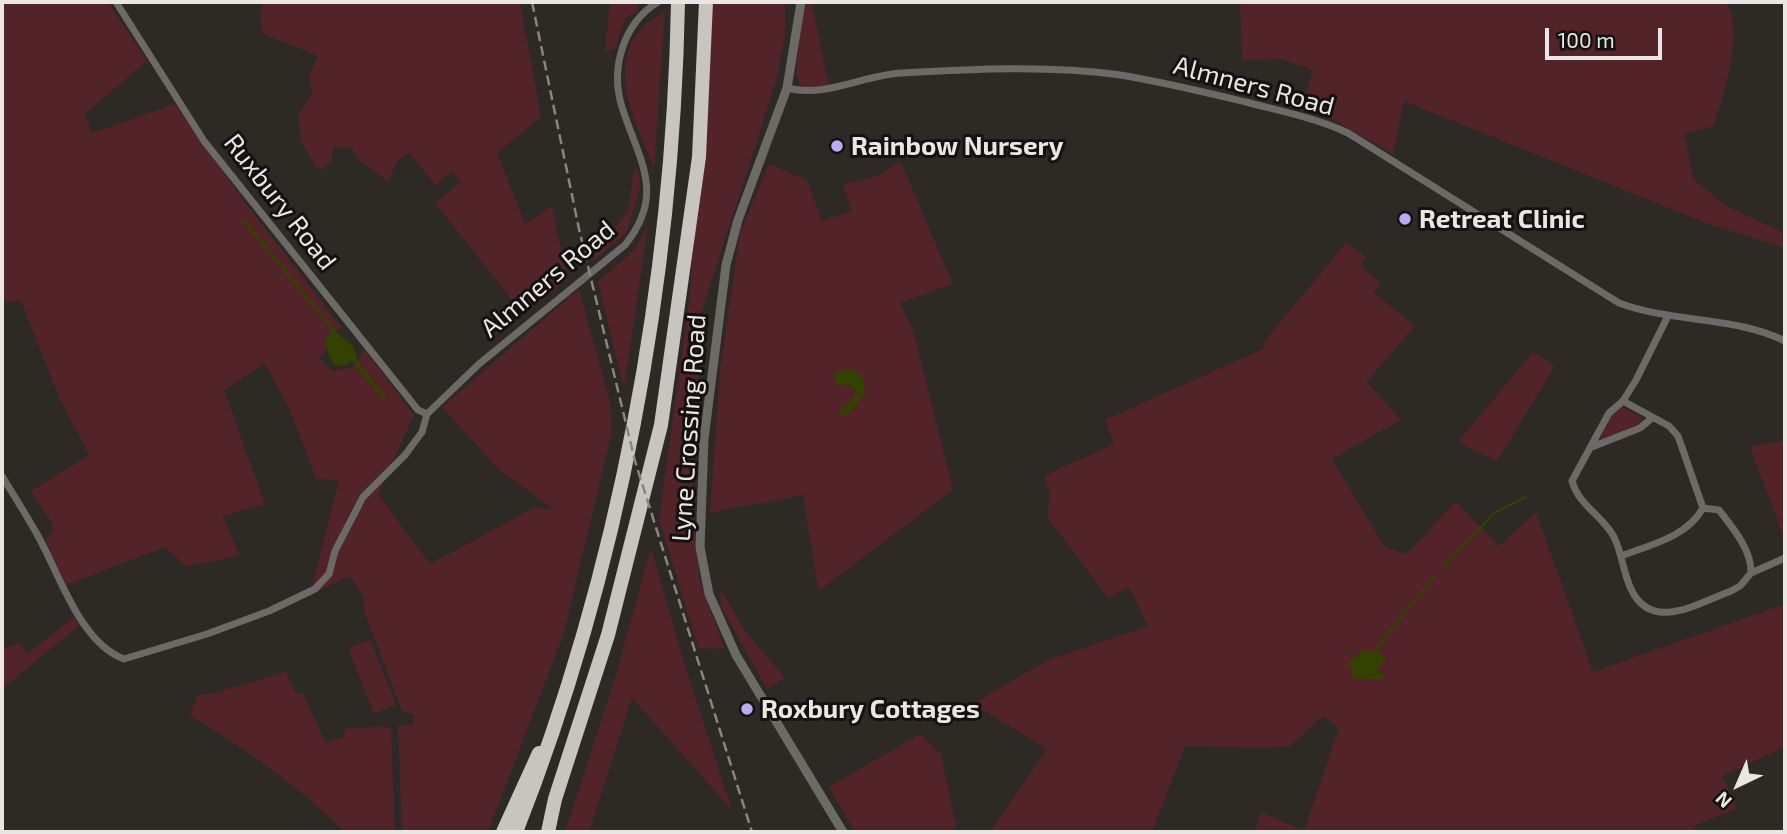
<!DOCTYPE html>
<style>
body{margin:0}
#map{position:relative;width:1787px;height:834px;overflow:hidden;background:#2d2924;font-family:"Exo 2",sans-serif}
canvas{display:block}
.frame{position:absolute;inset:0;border:4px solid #e9e6e3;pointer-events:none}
.north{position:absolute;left:1703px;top:750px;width:70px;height:70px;-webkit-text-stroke:5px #141210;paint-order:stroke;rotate:224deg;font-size:19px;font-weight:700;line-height:28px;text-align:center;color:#e9e6e3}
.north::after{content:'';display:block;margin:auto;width:24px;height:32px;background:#e9e6e3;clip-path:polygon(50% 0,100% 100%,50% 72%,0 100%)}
.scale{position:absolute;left:1545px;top:28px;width:117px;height:32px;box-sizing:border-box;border:4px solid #e9e6e3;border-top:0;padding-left:9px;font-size:21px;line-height:24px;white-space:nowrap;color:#e9e6e3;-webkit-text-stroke:5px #141210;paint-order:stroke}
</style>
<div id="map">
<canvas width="1787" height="834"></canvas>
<div class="frame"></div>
<div class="north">N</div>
<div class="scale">100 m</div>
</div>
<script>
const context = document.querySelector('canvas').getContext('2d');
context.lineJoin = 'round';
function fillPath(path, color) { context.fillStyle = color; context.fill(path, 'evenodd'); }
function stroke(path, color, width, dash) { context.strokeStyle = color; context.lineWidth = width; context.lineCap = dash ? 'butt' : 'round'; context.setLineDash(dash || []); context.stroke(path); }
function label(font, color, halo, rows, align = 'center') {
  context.font = font + ' "Exo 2",sans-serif'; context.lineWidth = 6; context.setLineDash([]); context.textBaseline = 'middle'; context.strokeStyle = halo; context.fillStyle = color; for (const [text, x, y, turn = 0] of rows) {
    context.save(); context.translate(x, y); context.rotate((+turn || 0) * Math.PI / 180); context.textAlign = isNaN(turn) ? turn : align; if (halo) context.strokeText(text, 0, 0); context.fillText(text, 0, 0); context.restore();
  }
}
fillPath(new Path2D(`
 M2 2H108L147 61 85 114 92 133 175 104 250 209 342 328 332 331 324 344 326 352 319 357 332 371 350 368 356 364 384 400 387 398 358 361 364 349 414 415 378 494 430 564 534 508 554 509 500 471 442 407 579 289 610 402 612 431 564 633 488 832H402L398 725H413L414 715 402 711 363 608 364 597 350 576 301 599 298 593 312 586 339 481 316 478 290 410 265 363 224 390 265 504 223 516 240 556 186 566 165 547 66 585 45 539 52 533 53 525 31 491 89 455 60 399 21 301 2 302Z
 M263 2H520L541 117 497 153 525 224 552 206 567 280 523 314 435 203 461 182 452 171 436 185 409 153 398 160 388 182 360 161 352 149 333 147 332 161 323 169 316 167 301 142 298 115 312 94 309 75 318 56 263 34 260 19Z
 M610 2H638V11L626 18 614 50 605 51Z
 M712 2H785V35L778 75 701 314 692 496 700 581 724 648 699 649 659 519 689 303Z
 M803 2H812L827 78 831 85 808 88 799 84 796 74Z
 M1240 2H1726C1745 30 1723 96 1714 126L1685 134 1693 179 1726 206 1785 233V248L1703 222 1404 101 1393 154 1323 114 1301 109 1313 70 1281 59 1242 60Z
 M665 12 654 168C638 127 604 66 643 27 649 21 658 16 665 12Z
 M901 162 953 284 900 303 913 330 953 490 819 591 803 495 710 513 720 371 740 233 769 164 807 180 822 221 852 211 843 184 872 178Z
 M634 170 639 171 640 187 627 233 594 260V255L628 211Z
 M648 226 624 388 598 282 634 250Z
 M1346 243 1367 257 1360 266 1381 283 1373 292 1415 326 1367 382 1401 420 1332 459 1385 547 1406 554 1456 502 1499 546 1536 512 1593 672 1785 604V747L1722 776 1738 808 1691 827 1702 832H1255L1261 812 1304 831 1339 728 1323 716 1290 746 1265 748 1185 746 1152 832H990L1047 749 973 704 1046 661 1148 626 1129 587 1108 598 1047 517 1050 494 1044 476 1114 444 1105 420 1265 348 1263 343Z
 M1533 352 1555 366 1497 461 1458 442Z
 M1620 406 1640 416 1643 422 1599 442 1613 411Z
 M1785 440V541L1750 447Z
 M651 548 686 669 732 810 632 698 589 832H565L615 678Z
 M720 589 746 632 785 678 767 689 721 606Z
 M74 617 80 625 2 689V649L19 643 28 653Z
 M370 640 396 705 374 714 348 648Z
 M286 672 296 694 302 692 326 743 343 737 346 729 385 726 391 729 395 832H345C298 786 247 750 190 715L197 695H207Z
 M920 734 941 754 956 826 950 832H855L829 787Z`), '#522328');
fillPath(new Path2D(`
 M246 221 341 337 353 346 358 361 387 398 384 400 352 361 343 366 334 365 324 344 332 330 243 222Z
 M849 369C878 378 861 407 842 417L839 410 853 400 856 390 850 385 837 386 834 373Z
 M1362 651 1379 652 1386 659 1378 669 1385 680 1354 678 1349 662Z`), '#344200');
stroke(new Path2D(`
 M1443 567 1494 513 1526 497
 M1374 651 1435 575`), '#344200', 2.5);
stroke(new Path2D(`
 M116 2 204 141 418 410 427 414
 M787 88C827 98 862 75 902 73 973 69 1049 65 1120 75 1163 82 1204 92 1246 102 1280 111 1316 118 1348 133L1619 303C1673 323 1734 316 1785 341
 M1668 316 1636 380 1623 401 1609 413 1572 481C1579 506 1602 515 1614 537 1622 553 1623 572 1631 589 1652 634 1700 602 1731 591L1740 586 1751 573C1752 550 1732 527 1719 510L1703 508
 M1592 447 1640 428 1651 419
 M2 476C14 496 27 516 38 536 59 573 80 643 124 659L207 634 269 611 315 589 329 574 335 551 363 497 405 455 422 432 427 414 479 364 625 245C667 193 638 159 622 107 610 69 623 23 658 2
 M1621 556C1650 545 1687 537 1703 508L1678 436 1669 426 1623 401
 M1751 573 1785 558`), '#6b6a67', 7);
stroke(new Path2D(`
 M801 2 787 88 738 220 726 265 704 439 700 547 709 594 736 655 843 832`), '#6b6a67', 9);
stroke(new Path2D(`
 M503 832 539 753
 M516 832C619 571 673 282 678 2
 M548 832 555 799 608 635 661 425 699 157 706 2`), '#c7c5bd', 14);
stroke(new Path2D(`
 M532 2 579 229 635 461 752 832`), '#898682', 2.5, [10, 5]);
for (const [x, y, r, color] of [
 [837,146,7,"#bbaaf6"],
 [1405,219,7,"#bbaaf6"],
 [747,709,7,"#bbaaf6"]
]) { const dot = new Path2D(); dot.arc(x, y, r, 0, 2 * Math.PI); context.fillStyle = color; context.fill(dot); stroke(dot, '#141210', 2.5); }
label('26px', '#e9e6e3', '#141210', [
 ["Almners Road",1254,86,15],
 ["Ruxbury Road",280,202,52],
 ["Almners Road",548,279,-40],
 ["Lyne Crossing Road",689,428,-86]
]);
label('bold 26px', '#e9e6e3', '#141210', [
 ["Rainbow Nursery",851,146],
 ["Retreat Clinic",1419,219],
 ["Roxbury Cottages",761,709]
], 'left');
</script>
